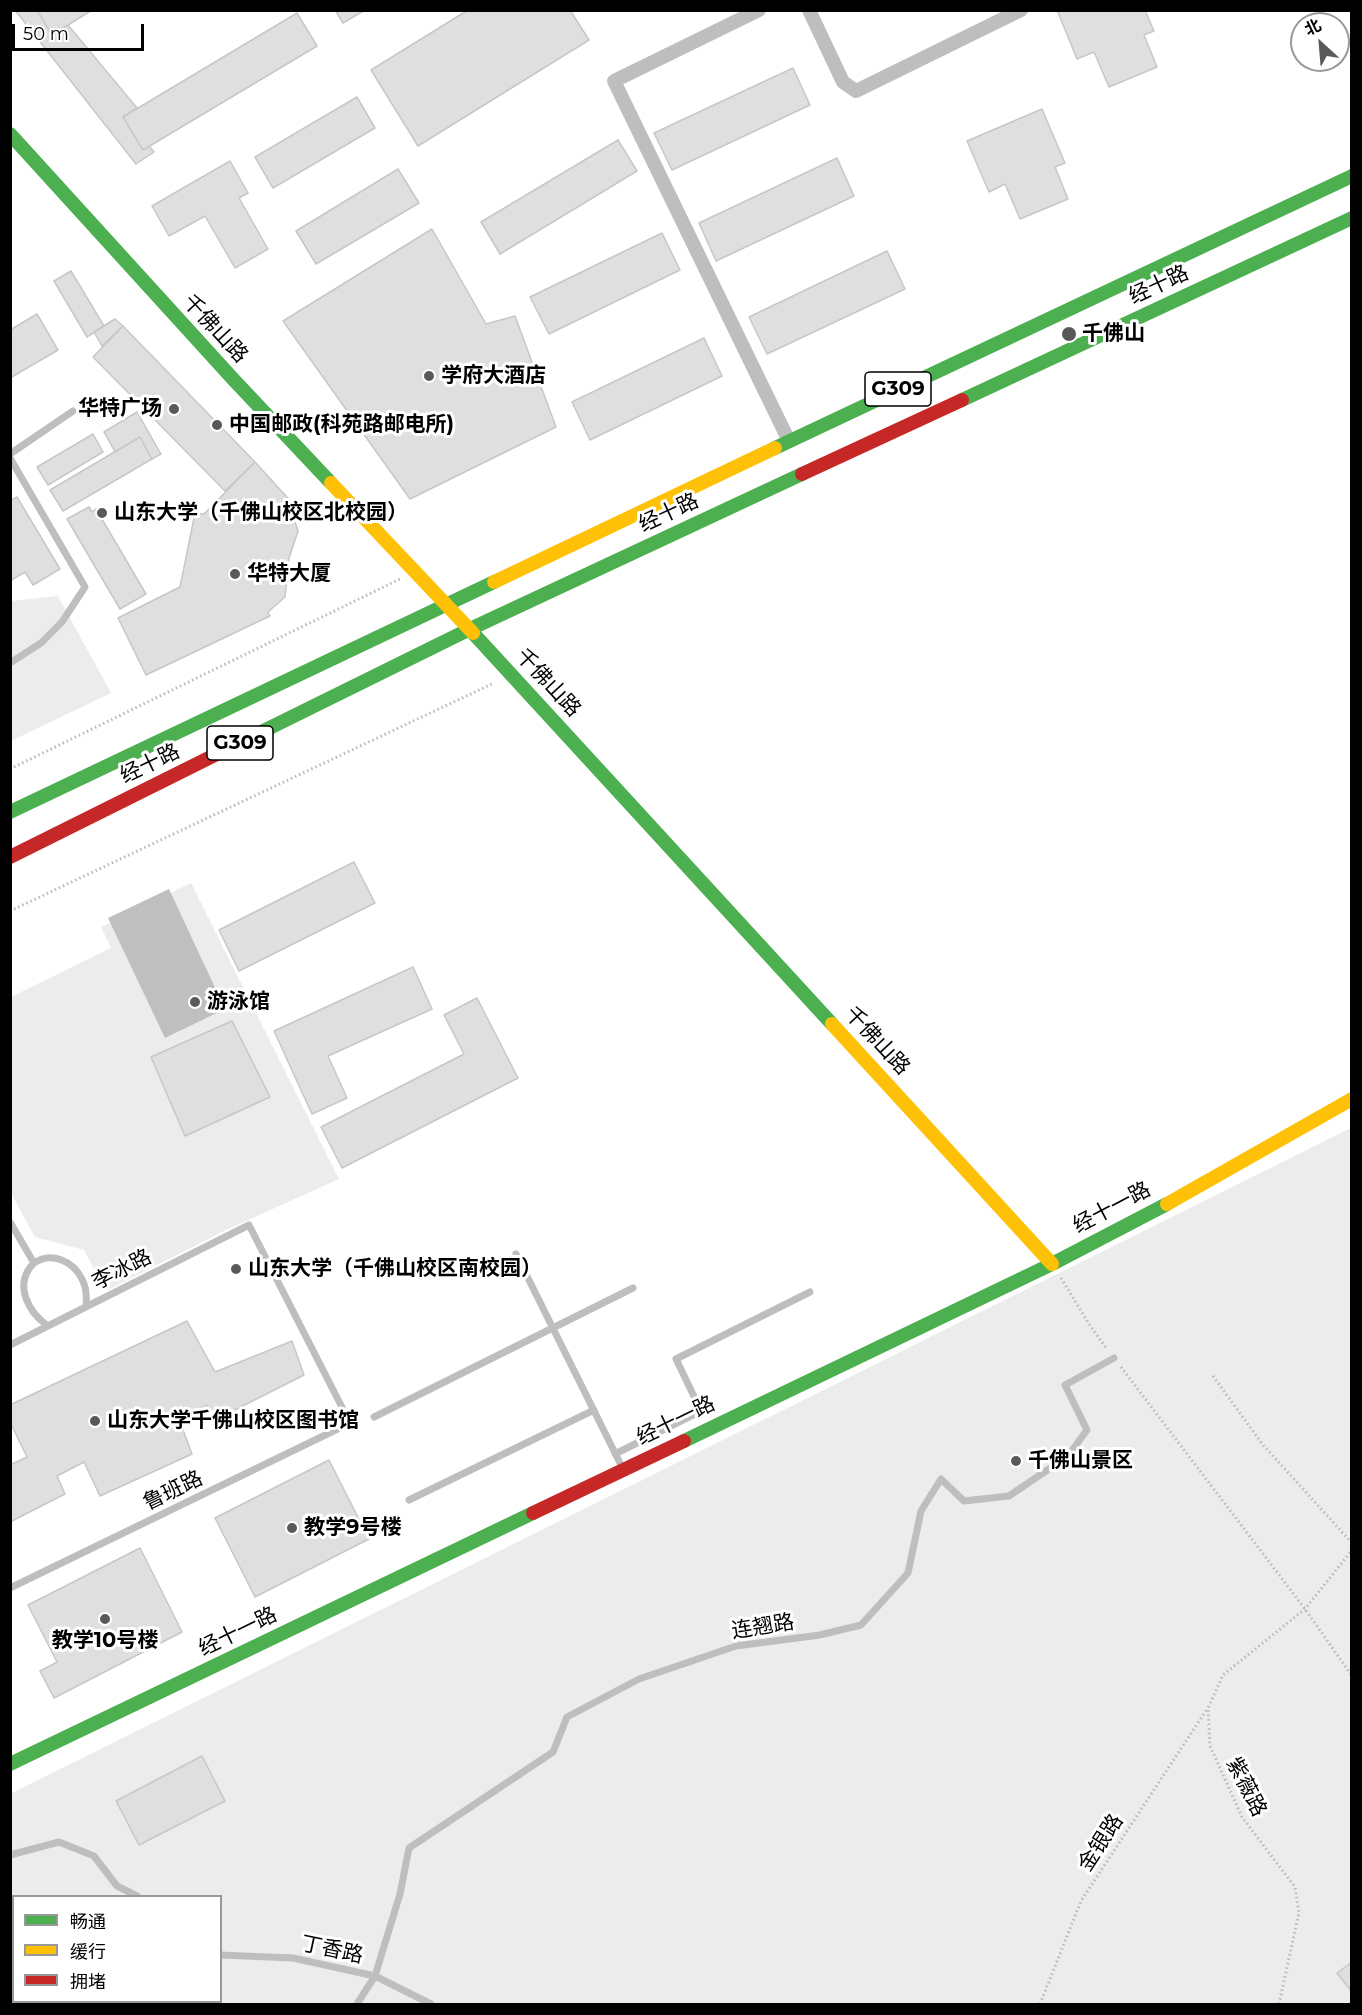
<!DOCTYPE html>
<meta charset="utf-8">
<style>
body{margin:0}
#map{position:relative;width:1362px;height:2015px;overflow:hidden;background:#fff;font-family:Montserrat,"Noto Sans SC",sans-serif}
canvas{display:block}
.frame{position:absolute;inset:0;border:12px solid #000;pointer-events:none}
.legend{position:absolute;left:12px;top:1895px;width:210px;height:108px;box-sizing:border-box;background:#fff;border:2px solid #999;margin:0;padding:8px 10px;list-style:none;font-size:18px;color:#000}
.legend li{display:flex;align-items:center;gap:12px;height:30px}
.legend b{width:30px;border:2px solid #999}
.north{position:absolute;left:1290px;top:12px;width:60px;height:60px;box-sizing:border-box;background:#fff;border:2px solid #999;border-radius:50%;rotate:334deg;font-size:16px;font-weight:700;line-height:24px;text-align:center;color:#000}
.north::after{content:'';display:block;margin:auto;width:21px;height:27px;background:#595959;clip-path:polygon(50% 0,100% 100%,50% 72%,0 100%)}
.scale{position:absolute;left:12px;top:24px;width:132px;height:27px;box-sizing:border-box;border:3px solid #000;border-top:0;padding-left:8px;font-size:18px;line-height:21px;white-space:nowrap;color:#000;-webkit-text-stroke:4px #fff;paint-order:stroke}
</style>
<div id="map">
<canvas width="1362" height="2015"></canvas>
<div class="frame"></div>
<ul class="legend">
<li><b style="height:8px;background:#4caf50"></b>畅通</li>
<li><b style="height:8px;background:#ffc107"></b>缓行</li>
<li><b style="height:8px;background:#c62828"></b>拥堵</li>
</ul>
<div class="north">北</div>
<div class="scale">50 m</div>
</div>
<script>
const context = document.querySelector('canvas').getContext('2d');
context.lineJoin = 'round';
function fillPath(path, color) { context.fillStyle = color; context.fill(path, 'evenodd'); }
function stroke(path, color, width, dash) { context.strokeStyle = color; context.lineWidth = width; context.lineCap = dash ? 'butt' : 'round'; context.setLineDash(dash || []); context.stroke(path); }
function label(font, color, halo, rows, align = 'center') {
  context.font = font + ' Montserrat,"Noto Sans SC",sans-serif'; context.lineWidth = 6; context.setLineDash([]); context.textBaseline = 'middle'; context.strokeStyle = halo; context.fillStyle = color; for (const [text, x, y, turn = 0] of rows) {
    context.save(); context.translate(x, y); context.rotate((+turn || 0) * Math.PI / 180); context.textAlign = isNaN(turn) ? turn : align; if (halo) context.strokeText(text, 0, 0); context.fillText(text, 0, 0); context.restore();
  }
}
fillPath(new Path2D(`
 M58 596 111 693 11 741V601Z
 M191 883 339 1179 226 1230 106 1291 84 1250 35 1237 11 1193V997L111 948 101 927Z
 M1351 1128V2004H11L10 1794ZM14 1896H220V2002H14Z`), '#ececec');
fillPath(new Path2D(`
 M169 889 225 1009 165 1038 108 918Z`), '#bfbfbf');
const building = new Path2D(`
 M15 10H37L52 35 68 25 137 108 123 117 143 150 149 146 154 152 136 164Z
 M37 10H92L52 35Z
 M335 10H365L343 23Z
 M468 10H570L589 40 418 146 371 70Z
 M1057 10H1145L1154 31 1144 35 1157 67 1109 87 1094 52 1077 59Z
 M297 13 317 46 143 150 123 117Z
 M793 68 810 105 672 170 654 133Z
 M357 97 375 128 273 188 255 157Z
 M1042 109 1065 163 1055 167 1068 199 1020 219 1005 184 989 192 967 141Z
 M618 140 637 171 500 254 481 222Z
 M837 158 854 196 716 261 699 223Z
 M230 161 248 193 239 198 268 249 235 268 205 216 169 236 152 206Z
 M398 169 419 203 316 264 296 231Z
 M432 229 486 324 515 316 556 427 410 499 283 321Z
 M662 233 680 270 549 334 530 297Z
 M887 251 905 289 767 354 749 317Z
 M71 271 104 326 87 337 54 281Z
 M37 314 58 350 10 378V330Z
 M115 319 123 326 102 346 94 332Z
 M123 326 255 462 225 491 93 357Z
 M704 338 722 376 590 440 572 402Z
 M137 412 161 454 152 459 140 437 115 452 104 432Z
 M93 434 103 452 48 485 37 467Z
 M140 437 152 459 63 511 50 490Z
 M255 462 295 506 291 509 298 531 289 558 285 597 268 612 270 616 146 675 118 618 180 587 195 513 204 514Z
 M17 497 60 569 33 585 25 572 10 581V501Z
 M89 507 92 512 96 509 146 594 120 609 67 519Z
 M354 862 375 903 239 971 219 930Z
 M413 967 432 1009 328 1056 347 1098 312 1114 274 1031Z
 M477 998 518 1078 342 1168 321 1127 464 1054 444 1015Z
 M232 1021 270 1097 185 1136 151 1057Z
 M187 1321 215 1372 292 1341 304 1375 215 1420 207 1405 179 1419 192 1454 100 1496 84 1462 57 1476 65 1494 10 1522V1465L27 1457 10 1422V1405Z
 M329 1460 369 1539 255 1597 215 1518Z
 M140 1548 182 1632 54 1698 40 1671 57 1662 28 1605Z
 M202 1756 225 1801 139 1845 116 1801Z
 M1352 1962V1992L1337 1973Z`);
fillPath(building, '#dfdfdf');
stroke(building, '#c7c7c7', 1.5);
stroke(new Path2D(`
 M10 769 400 579
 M10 911 494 683
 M1061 1278 1089 1324 1106 1348
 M1121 1367 1305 1609 1352 1676
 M1213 1376 1263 1445 1352 1543
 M68 2002 71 2004
 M1040 2004 1081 1901 1207 1709
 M1279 2004 1299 1913 1295 1887 1242 1817 1210 1746 1208 1708 1223 1675 1305 1609 1352 1550`), '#b9b9b9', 3, [1.5, 3]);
stroke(new Path2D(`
 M10 454 73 411
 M10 458 85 587 62 622 41 643 10 663
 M10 1222 34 1263C51 1251 73 1261 82 1279 87 1288 87 1297 86 1307
 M516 1254 622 1467
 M34 1263C13 1284 28 1312 48 1326
 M10 1345 249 1225 350 1423 10 1588
 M374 1417 633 1288
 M615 1454 701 1411 676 1359 810 1292
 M409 1500 594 1410
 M10 1855 59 1842 94 1856 117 1886 137 1896
 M10 1944 14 1947
 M220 1955 293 1958 375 1976 431 2004
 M357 2004 375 1976 400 1894 409 1848 553 1752 567 1717 639 1679 736 1646 820 1635 861 1625 908 1573 921 1511 941 1479 964 1501 1009 1496 1068 1456 1087 1430 1065 1385 1114 1358`), '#bebebe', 7);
stroke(new Path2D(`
 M759 10 614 81 789 441
 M809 10 843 82 856 91 1021 10`), '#bebebe', 14);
stroke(new Path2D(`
 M10 134 233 379 331 483
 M962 400 1352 218
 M775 448 1352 176
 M473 633 832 1024
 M239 743 470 629 802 474
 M10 812 494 582
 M684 1441 1052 1264 1167 1204
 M10 1764 533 1513`), '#4caf50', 14);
stroke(new Path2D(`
 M331 483 473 633
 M494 582 775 448
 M832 1024 1052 1264
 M1167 1204 1352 1099`), '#ffc107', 14);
stroke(new Path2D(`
 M802 474 962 400
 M10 857 239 743
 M533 1513 684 1441`), '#c62828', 14);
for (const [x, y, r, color] of [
 [1069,334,8,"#595959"],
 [429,376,6,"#595959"],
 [174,409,6,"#595959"],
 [217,425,6,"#595959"],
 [102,513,6,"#595959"],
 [235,574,6,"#595959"],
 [195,1002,6,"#595959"],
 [236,1269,6,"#595959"],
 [95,1421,6,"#595959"],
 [1016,1461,6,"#595959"],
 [292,1528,6,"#595959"],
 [105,1619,6,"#595959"]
]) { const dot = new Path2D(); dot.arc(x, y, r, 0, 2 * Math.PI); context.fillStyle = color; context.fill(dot); stroke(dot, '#fff', 2); }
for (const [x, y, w] of [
 [898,389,66],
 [240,743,66]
]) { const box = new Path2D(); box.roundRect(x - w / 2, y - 17, w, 34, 4.5); context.fillStyle = '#fff'; context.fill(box); stroke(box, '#000', 1.5); }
label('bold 20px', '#000', null, [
 ["G309",898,389],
 ["G309",240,743]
]);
label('21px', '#000', '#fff', [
 ["经十路",1159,285,-25],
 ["千佛山路",215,329,47],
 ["经十路",669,513,-25],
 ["千佛山路",548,683,47],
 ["经十路",150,764,-26],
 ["千佛山路",877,1041,47],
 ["经十一路",1112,1208,-28],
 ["李冰路",122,1270,-27],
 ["经十一路",676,1421,-26],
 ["鲁班路",173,1491,-26],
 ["连翘路",763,1627,-9],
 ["经十一路",238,1632,-26],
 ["紫薇路",1246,1787,63],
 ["金银路",1101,1843,-57],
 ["丁香路",332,1950,12]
]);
label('bold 21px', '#000', '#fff', [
 ["千佛山",1082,334],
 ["学府大酒店",441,376],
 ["华特广场",162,409,"right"],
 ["中国邮政(科苑路邮电所)",229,425],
 ["山东大学（千佛山校区北校园）",114,513],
 ["华特大厦",247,574],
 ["游泳馆",207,1002],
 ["山东大学（千佛山校区南校园）",248,1269],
 ["山东大学千佛山校区图书馆",107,1421],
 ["千佛山景区",1028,1461],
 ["教学9号楼",304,1528],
 ["教学10号楼",105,1641,"center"]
], 'left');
</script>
